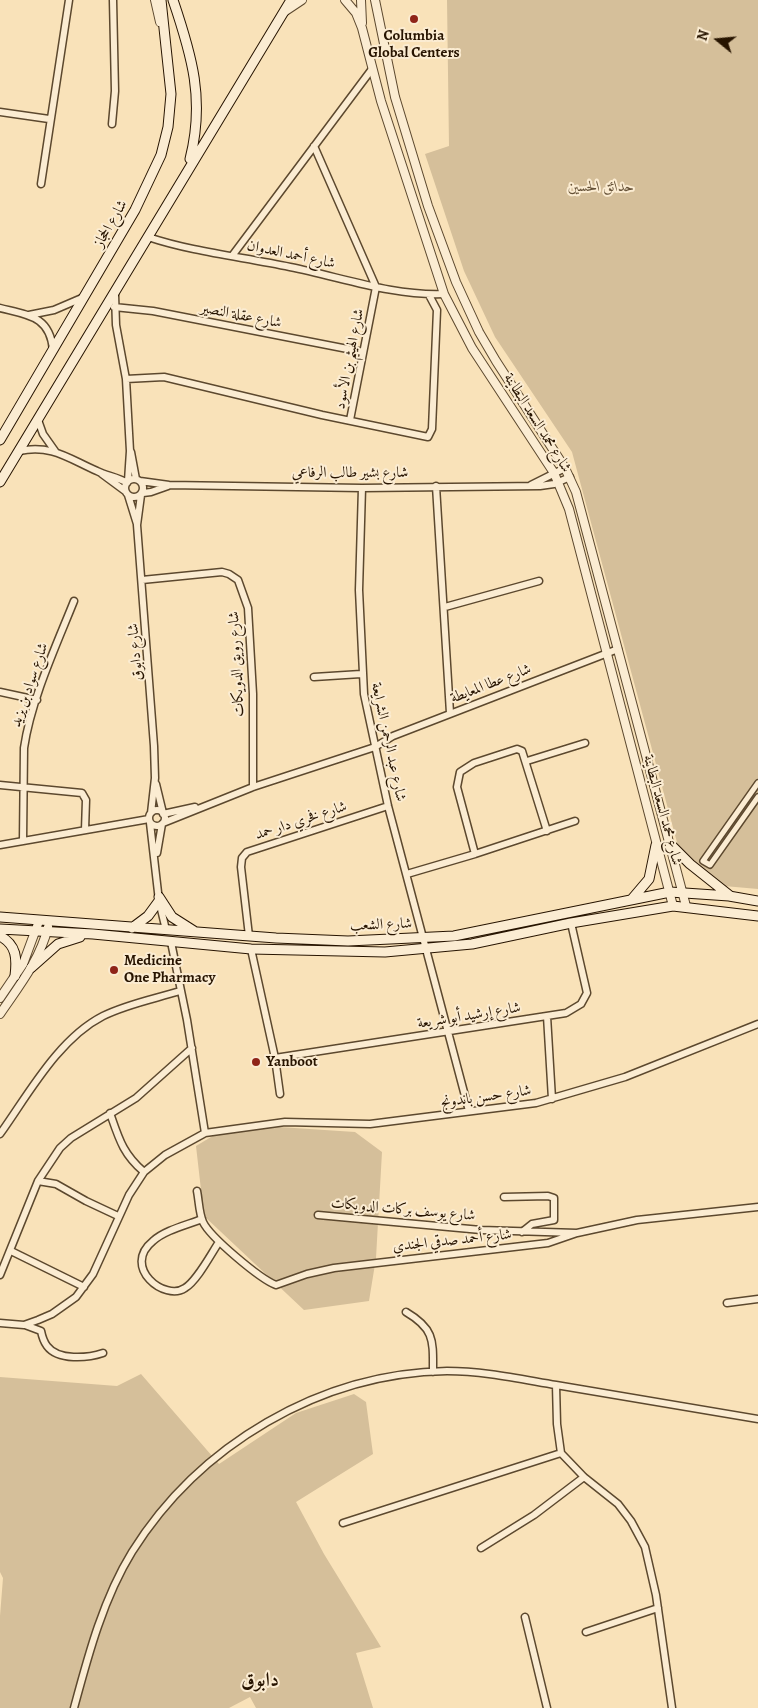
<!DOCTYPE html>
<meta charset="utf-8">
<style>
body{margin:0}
#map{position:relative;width:758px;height:1708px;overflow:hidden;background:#f9e2b9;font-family:Alegreya,serif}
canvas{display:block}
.north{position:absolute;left:693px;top:15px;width:50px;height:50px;-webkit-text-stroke:4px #fbecd2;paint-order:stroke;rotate:287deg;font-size:14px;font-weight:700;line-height:20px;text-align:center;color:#271400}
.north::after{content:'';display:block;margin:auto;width:18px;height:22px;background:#271400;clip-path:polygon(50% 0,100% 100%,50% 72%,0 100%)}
</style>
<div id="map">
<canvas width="758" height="1708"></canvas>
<div class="north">N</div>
</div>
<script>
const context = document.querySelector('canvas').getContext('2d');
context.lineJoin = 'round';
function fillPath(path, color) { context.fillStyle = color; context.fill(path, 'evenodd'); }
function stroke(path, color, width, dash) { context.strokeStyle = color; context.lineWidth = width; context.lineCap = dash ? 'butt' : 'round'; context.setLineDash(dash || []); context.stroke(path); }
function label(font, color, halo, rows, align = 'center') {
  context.font = font + ' Alegreya,Amiri,serif'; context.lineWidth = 4; context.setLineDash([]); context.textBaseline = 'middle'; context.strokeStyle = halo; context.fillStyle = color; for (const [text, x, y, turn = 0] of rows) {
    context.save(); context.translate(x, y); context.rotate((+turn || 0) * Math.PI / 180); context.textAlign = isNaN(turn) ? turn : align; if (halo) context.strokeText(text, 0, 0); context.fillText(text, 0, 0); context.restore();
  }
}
fillPath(new Path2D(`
 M447 0H758V889L724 886 699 868 678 846 572 452 495 337 464 271 425 154 449 146Z
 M264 1126 355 1132 382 1152 376 1258 369 1301 304 1310 204 1216 196 1146 216 1134Z
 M141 1374 219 1464 296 1413 354 1394 366 1402 373 1454 296 1502 324 1554 381 1647 356 1653 373 1708H256L250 1697 229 1708H0V1616L3 1578 0 1572V1377L117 1386Z`), '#d5bf9a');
const pedestrian = new Path2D(`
 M758 783 703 861 710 865 758 797`);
const minor = new Path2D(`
 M0 112 49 119
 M112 124 115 91 113 0
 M314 146 376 287 350 420
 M41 184 69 0
 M148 237C193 252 243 257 290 267 341 277 392 296 444 294
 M232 256 372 69
 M115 294 116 325 126 379 130 451 128 481
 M114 307 153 311 363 352
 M0 308C28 315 50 316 53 350
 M29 315 54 310 82 298
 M126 379 164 377 322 415 428 437 432 429 437 310 429 295
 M38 420 43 434 55 451
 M19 451C52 444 69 459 97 471 107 476 118 477 127 483
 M131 452 136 479
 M102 474 125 491
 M125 488a9 9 0 1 1 18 0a9 9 0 1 1-18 0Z
 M140 481 169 485 362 488 540 486 554 484 570 477
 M531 485 565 468
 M436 486 450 713
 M362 488 359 590 364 694 388 806 469 1111
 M143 493 151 492 168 486
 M128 495 137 524
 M141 495 137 525 154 746 155 778 151 813
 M142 580 222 572 229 574 238 580 248 608 253 694V787
 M445 607 539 581
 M314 677 361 674
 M0 692 37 700
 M527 761 585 743
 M156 784 163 813
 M0 785 82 793 86 800 85 830
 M149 818a8 8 0 1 1 16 0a8 8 0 1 1-16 0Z
 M163 814 195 807
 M150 823 159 901 166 930
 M163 823 253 787 375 747 393 736 618 649
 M23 841 24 748C31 700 56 646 74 601
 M0 845 149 819
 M157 853 162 824
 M475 854 457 787 460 772 474 763 517 749 522 751 547 831
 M407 874 475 854 575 821
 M249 936 241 867 242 858 247 852 388 806
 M171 942 187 1020 205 1133
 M251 949 275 1058 280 1094
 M547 1016 552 1099
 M275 1058 566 1013 581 1004 587 993 571 923
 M110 1113C119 1139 123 1154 144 1172
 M0 1134C28 1095 58 1039 103 1016 127 1004 154 999 180 991
 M38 1181 56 1184 86 1201 118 1216
 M197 1191C199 1201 199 1213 203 1222 210 1237 260 1279 276 1285L307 1274 334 1268 548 1243 577 1233 637 1220 758 1207
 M504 1197 548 1196 554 1198V1220L532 1224 522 1232
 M318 1215 481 1230 577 1233
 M202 1219C187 1225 165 1230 153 1241 121 1267 165 1302 185 1288 197 1281 211 1254 219 1242
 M11 1251 84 1287
 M0 1275 38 1181 60 1148 71 1138 136 1098 192 1048
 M727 1303 758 1299
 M406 1312C435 1329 433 1341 433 1372
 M0 1323 24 1325 38 1320 52 1314 76 1297 93 1274 129 1195 144 1172 165 1155 205 1133 285 1122 370 1124 536 1103 625 1077 758 1024
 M25 1325 41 1331C42 1336 44 1342 47 1346 58 1361 88 1358 103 1353
 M556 1385 758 1419
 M343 1523 561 1453
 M481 1548 534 1515 584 1477
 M525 1617 547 1708
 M586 1632 658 1608
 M74 1708C88 1656 103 1599 132 1552 199 1445 320 1373 447 1371 483 1371 520 1379 556 1385L557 1424 561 1453 584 1477 618 1504 631 1521 645 1547 656 1595 672 1708`);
const tertiary = new Path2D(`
 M155 0 160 22
 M345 0 356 13 362 28 381 101 444 294 472 348 554 473 569 509 673 906
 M361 0 362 23
 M375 0 395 97 428 206 456 282 479 332 496 361 565 468 576 492 686 906
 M284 12 302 0
 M0 998 23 964 39 921
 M0 1014C19 986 40 960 48 927`);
const secondary = new Path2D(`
 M173 0C192 56 205 100 190 159
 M0 440 135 210 161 155 168 127 171 94 161 0
 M0 482 291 0
 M671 845 690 864 729 895
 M159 897 172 917 194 931
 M632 899 649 879 656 845
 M0 917 276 938 348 941 454 936 670 892 729 896 758 901
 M132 928 148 916 159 901
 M0 929 93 934 251 949 385 952 472 944 571 923 673 906 758 916
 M0 936C17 945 17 959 15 976
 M31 968 58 944 80 937`);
stroke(pedestrian, '#5c482e', 8);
stroke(minor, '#5c482e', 9);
stroke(tertiary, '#5c482e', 10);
stroke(secondary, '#271400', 11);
stroke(pedestrian, '#fbecd2', 5);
stroke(minor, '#fbecd2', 6);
stroke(tertiary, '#fbecd2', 8);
stroke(secondary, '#fbecd2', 9);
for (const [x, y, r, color] of [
 [414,19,5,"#8f2418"],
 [114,970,5,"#8f2418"],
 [256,1062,5,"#8f2418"]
]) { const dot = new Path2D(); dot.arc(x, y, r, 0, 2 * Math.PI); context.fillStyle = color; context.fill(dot); stroke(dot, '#fbecd2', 2); }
label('bold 15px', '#271400', '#fbecd2', [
 ["Columbia",414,36,"center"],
 ["Global Centers",414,53,"center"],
 ["Medicine",124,961],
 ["One Pharmacy",124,978],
 ["Yanboot",266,1062]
], 'left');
label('italic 15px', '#645036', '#fbecd2', [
 ["حدائق الحسين",601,187]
]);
label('15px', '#271400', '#fbecd2', [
 ["شارع الحجاز",111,224,-60],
 ["شارع أحمد العدوان",291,255,12],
 ["شارع عقلة النصير",241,316,11],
 ["شارع الهيثم بن الأسود",350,359,-79],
 ["شارع محمد السعد البطاينة",537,423,58],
 ["شارع بشير طالب الرفاعي",350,473],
 ["شارع دابوق",136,652,-95],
 ["شارع رويق الدويكات",237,664,-93],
 ["شارع عطا المعايطة",491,684,-21],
 ["شارع سواد بن يزيد",30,685,-71],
 ["شارع عبد الرحمن الشرايعة",388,742,78],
 ["شارع محمد السعد البطاينة",662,810,75],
 ["شارع فخري دار حمد",301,821,-18],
 ["شارع الشعب",381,925,-2],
 ["شارع إرشيد أبو شريعة",469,1016,-9],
 ["شارع حسن باندونج",486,1097,-8],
 ["شارع يوسف بركات الدويكات",403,1210,5],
 ["شارع أحمد صدقي الجندي",452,1241,-6]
]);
label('bold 20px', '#271400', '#fbecd2', [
 ["دابوق",260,1681]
]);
</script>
